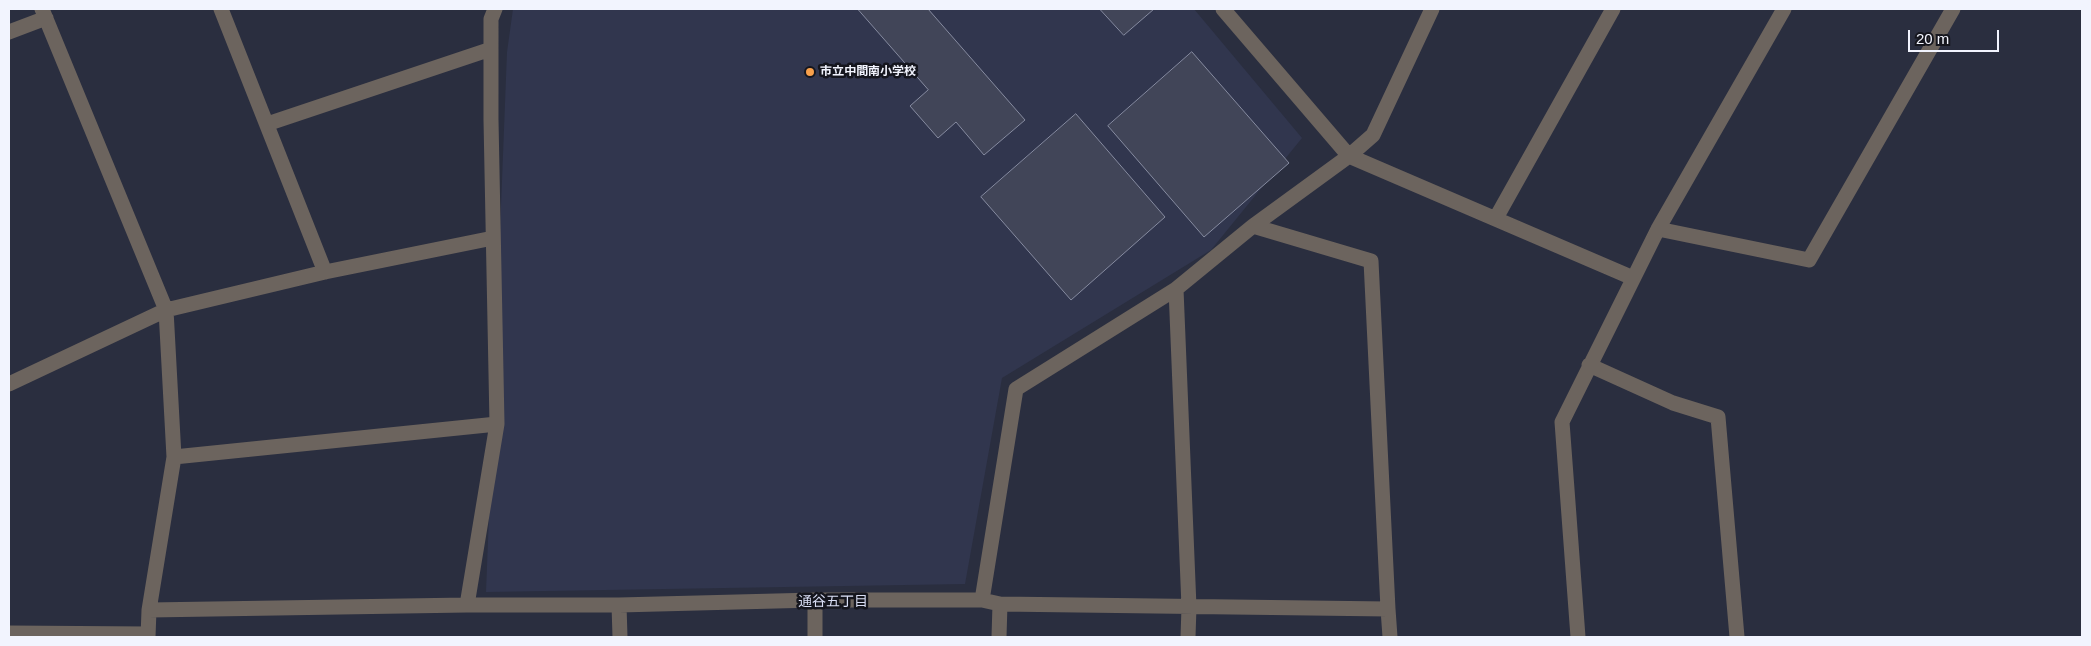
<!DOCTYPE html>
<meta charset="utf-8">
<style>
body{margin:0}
#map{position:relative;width:2091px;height:646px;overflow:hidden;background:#2a2e3f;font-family:Helvetica,sans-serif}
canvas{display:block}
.frame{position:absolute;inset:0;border:10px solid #f2f4fe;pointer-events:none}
.scale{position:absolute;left:1908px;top:30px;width:91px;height:22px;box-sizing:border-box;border:2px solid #f2f4fe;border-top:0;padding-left:6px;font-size:15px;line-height:18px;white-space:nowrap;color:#f2f4fe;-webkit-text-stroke:4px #15161e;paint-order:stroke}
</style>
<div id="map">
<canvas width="2091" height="646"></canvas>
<div class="frame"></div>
<div class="scale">20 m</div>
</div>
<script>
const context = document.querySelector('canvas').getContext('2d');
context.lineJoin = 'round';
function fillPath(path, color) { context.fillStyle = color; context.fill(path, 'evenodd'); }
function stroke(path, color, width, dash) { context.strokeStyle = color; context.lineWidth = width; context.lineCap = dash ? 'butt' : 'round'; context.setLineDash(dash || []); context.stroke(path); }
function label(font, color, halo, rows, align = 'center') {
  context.font = font + ' Helvetica,"Noto Sans JP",sans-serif'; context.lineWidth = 5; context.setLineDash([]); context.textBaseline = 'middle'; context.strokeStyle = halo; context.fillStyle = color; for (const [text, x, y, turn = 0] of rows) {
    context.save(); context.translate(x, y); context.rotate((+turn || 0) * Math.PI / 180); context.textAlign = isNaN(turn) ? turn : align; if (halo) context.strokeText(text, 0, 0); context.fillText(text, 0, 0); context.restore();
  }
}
fillPath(new Path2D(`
 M513 9H1194L1302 138 1211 250 1002 378 965 584 486 592 507 52Z`), '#31364e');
const building = new Path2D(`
 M858 9H928L1025 120 984 155 956 122 938 138 910 106 928 90Z
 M1100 9H1154L1124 35Z
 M1192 52 1289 163 1204 237 1108 126Z
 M1076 114 1165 217 1071 300 981 197Z`);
fillPath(building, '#414558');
stroke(building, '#868ba0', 1);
stroke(new Path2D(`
 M42 9 166 310 174 457 149 610 148 637
 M221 9 325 272
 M1223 9 1349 156 1633 278
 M9 32 46 18
 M267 124 491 49
 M1496 218 1613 9
 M1253 226 1371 261 1388 609
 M1658 229 1809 260 1953 9
 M1176 289 1189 607 1188 637
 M1589 365 1673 403 1718 417 1737 637
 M9 384 166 310 325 272 493 238
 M174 457 497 424
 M815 600V637
 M982 600 1016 389 1176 289 1253 226 1349 156 1373 135 1432 9
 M467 605 497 424 491 120V19L495 9
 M619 605 620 637
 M149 610 467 605H619L815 600H982L1000 604 1388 609 1390 637
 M9 633 148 634
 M999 637 1000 604
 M1578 637 1562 422 1658 229 1784 9`), '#6c645e', 15);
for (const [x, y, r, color] of [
 [810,72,5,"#f8a04b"]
]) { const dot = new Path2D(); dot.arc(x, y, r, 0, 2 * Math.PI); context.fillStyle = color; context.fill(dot); stroke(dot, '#15161e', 2); }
label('bold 12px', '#f2f4fe', '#15161e', [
 ["市立中間南小学校",820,72]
], 'left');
label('14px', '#d9def5', '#15161e', [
 ["通谷五丁目",833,602]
]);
</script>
